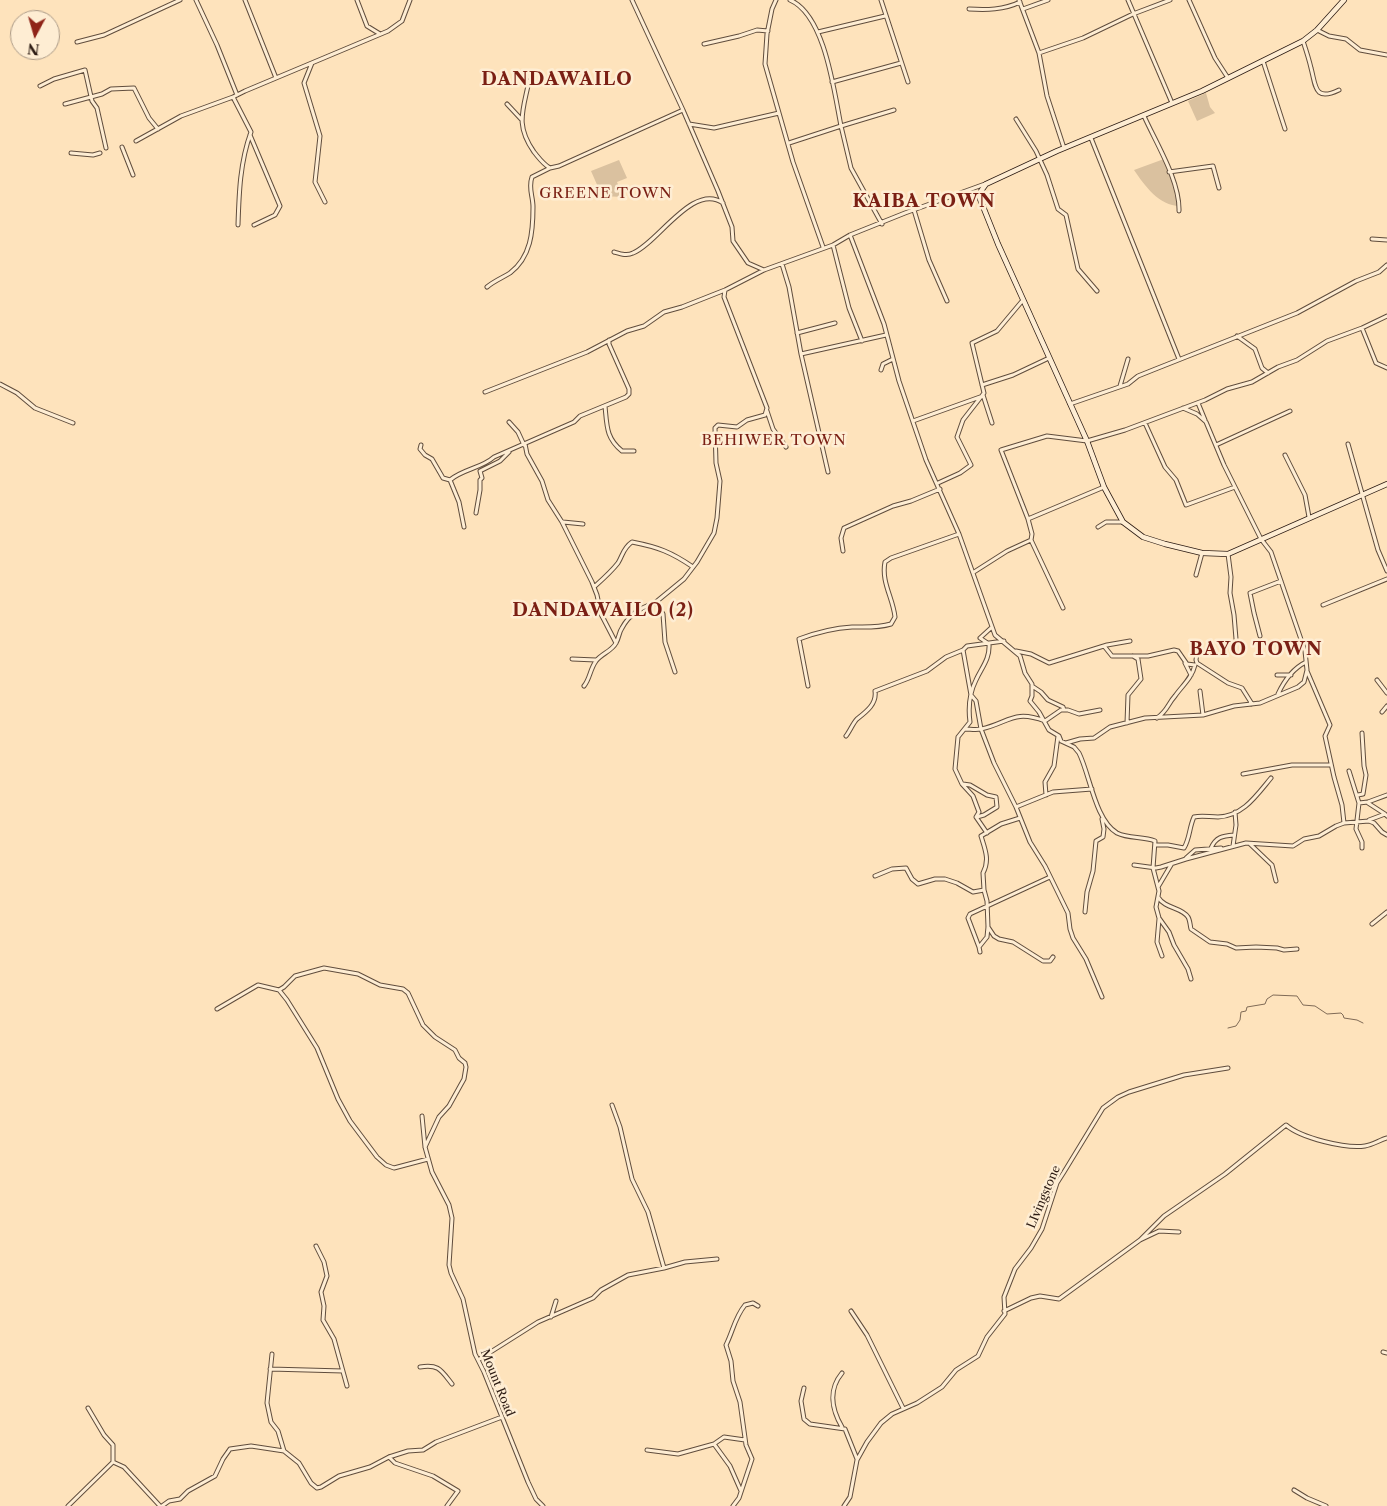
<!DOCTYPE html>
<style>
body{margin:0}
#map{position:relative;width:1387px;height:1506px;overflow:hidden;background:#fee3bc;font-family:"Libre Caslon Text",serif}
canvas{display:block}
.north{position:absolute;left:10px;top:10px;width:50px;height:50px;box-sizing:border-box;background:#feedd3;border:1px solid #aa9986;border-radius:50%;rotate:186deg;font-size:14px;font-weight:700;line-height:20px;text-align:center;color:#2c1b13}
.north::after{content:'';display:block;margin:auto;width:18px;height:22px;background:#8f2418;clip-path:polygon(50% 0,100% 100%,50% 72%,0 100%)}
</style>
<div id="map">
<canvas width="1387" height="1506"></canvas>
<div class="north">N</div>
</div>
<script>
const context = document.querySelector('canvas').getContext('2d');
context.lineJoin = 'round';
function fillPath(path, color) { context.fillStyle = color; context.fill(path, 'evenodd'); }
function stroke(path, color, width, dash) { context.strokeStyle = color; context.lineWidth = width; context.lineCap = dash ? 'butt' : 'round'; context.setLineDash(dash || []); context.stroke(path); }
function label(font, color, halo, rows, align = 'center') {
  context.font = font + ' "Libre Caslon Text",serif'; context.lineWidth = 5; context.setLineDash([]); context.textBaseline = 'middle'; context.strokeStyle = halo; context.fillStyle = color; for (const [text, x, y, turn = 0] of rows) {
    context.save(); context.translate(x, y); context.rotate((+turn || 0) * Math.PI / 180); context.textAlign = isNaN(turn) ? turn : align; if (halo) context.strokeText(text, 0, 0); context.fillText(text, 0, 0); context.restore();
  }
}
fillPath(new Path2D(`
 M1206 93 1210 107 1215 113 1197 121 1188 101Z
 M1164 159 1181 202V206C1160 207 1145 186 1134 170Z
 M619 160 627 178 617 182 623 197 602 196 591 171Z`), '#dac19f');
stroke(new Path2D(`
 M1228 1028 1236 1026 1240 1020 1241 1012 1246 1011 1247 1007 1265 1004 1267 999 1273 995 1297 996 1303 1005 1315 1006 1327 1014 1341 1013 1343 1015 1344 1018 1357 1020 1363 1023`), '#7f6a56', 1);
const minor = new Path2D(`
 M196 0 217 45 237 95
 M245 0 276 78
 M357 0 367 26 380 34
 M632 0 683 110 718 191 732 227 733 241 748 263 764 270
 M776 0 772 9 767 34 765 64 793 162 823 247
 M790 0C825 15 834 91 841 126L894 110
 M881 0 908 82
 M1019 0 1039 53 1047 96 1064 148
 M1128 0 1172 103
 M1189 0 1215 58 1228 78
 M969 9C986 10 1004 10 1020 2
 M1023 9 1048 0
 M1317 30 1329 36 1346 39 1360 50 1387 55
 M818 32 885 16
 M1303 41C1306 50 1309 59 1311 68 1316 86 1314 102 1339 90
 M77 42 104 35 180 0
 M704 44 739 36 757 30 768 31
 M1039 53 1083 38 1133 14 1170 0
 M1263 61 1285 129
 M312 63 304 83 320 136 315 182 325 202
 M529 81C523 111 515 125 534 152 539 158 543 164 550 168L559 166 683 110
 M832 82 901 63
 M40 86 54 79 85 70 92 101 97 108 106 148
 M233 97 251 132C240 162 239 193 238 225
 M65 104 102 94 111 89 134 88 149 118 158 129
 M507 104 521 119
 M1144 116C1156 143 1180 181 1179 211
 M1016 119 1036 151 1047 175 1058 209 1066 215 1078 269 1097 291
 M689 124 714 128 779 113
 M250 135 280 206 275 215 254 225
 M1091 138 1179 359
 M136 141 181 116 233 97 245 91 388 31 402 21 410 0
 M789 143 841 126 851 168 882 224
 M122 147 133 175
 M71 153 93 155 100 153
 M1169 172 1213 166 1219 188
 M914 210 929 260 947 301
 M850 235 884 324 899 381 926 460 959 534 995 635 1020 656 1025 673 1032 684V696L1030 701 1039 712 1049 730 1059 736 1061 741 1074 747 1079 753C1090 775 1095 820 1117 833 1129 839 1143 836 1155 841L1153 868 1159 891 1156 907 1159 918 1169 932 1174 945 1188 969 1191 979
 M1372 239 1387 240
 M833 245 849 308 862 341
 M614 252C621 254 627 256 633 253 658 243 693 182 723 203
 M782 264 789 287 801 354 828 472
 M487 287C494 281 502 278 510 273 531 257 533 232 533 207 533 196 528 188 532 177L550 168
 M1362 328 1376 363 1387 368
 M797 333 835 323
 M1237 336 1255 349 1262 368 1268 373
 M801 354 886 335
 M881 370 883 364 893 359
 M0 384 17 393 35 408 73 423
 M982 385 1013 375 1049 358
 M1120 386 1128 359
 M485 392 587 352 627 331 644 326 664 312 682 307 725 290 764 270 833 245 850 235 905 213 985 184
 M983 395 992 423
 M1198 403 1205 420
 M1070 404 1128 384 1138 376 1153 370 1297 313 1356 281 1379 272 1387 265
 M605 406C607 426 606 438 622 451H634
 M767 411 773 429 786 447
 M913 421 980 397
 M509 422 518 432 524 445
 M1145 423 1165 467 1176 480 1186 505 1235 487
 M525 444 527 454 542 481 548 500 562 522 592 582 597 595 601 614 616 643
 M1348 444 1378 550 1387 571
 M421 445 420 449 425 455 432 459 443 478 450 480 459 502 464 527
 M1216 445 1290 411
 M1285 455 1305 495 1309 517
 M450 480C463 469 482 468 494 457L574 422 580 416 626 397 629 394V389L609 344V340
 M938 483 960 473 971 465 957 437 963 420 984 393 972 343 997 331 1023 300
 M1104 487 1028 519 1001 450 1047 436 1087 441 1125 430 1205 400 1227 389 1252 382 1278 367 1297 360 1327 341 1362 328 1387 316
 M476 513 480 490V480L482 478 480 471 500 461 509 452
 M1028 519 1032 534 1031 540 1063 608
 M563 522 583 524
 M1098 527 1106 522H1123
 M843 551 841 538 844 528 893 506 911 501 940 489
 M1228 554 1231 577 1230 593 1234 615 1236 639
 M974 572 1007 551 1031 540
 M1196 575 1202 553
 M594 587C603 579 611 572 618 563 623 555 623 548 632 542 658 547 671 552 693 567
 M1323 605 1387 579
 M1260 636 1254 613 1250 593 1281 581
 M1004 641 967 646 963 650 971 695 976 701 981 729 994 763 1016 807 1030 842 1045 866 1068 913 1070 929 1073 938 1086 959 1102 997
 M1104 646 1112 656H1148L1174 650 1178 651 1187 664 1195 665
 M1016 651 1031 654 1049 663 1107 645 1130 641
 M1197 653 1196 660 1197 663 1228 683 1242 688 1252 704
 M572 659 596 660
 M1185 663 1191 675
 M1307 671 1330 725 1325 736 1334 777 1342 805 1344 823
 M675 672 665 642 663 614 656 602 684 579 697 562 714 533 717 518 720 481 716 463 715 428 718 425 737 427 747 420 765 415 767 408 724 297 725 290
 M1277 675H1291
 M1377 680 1387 693
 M584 686C590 679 590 669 596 661 601 654 612 651 616 643 619 638 619 632 622 628 630 613 641 608 656 602
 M808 686 799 639C815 633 835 628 852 627 866 627 878 628 891 624L895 617C893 598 881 582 885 562L891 558 959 534
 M1032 686 1041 692 1048 700 1063 707 1064 710
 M1200 691 1203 715
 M1278 694C1284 681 1294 668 1306 662
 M1382 712 1387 706
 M1157 718C1168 710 1167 705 1175 696 1182 686 1192 678 1195 665
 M1127 723 1128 695 1141 679 1138 659 1133 656
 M965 729C970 729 976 730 981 729 1009 723 1013 709 1045 721L1061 710H1068L1079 714 1100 710
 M846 736C850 731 853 723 857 719 866 712 877 704 875 691L927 671 946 657 963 650
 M1066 743 1080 739 1094 738 1110 727 1145 718 1203 715 1234 706 1260 703 1298 687 1304 682 1307 670 1305 651 1271 552 1261 539 1224 465 1206 422 1197 414 1183 408
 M1349 771 1359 803 1356 829 1362 842V848
 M1243 774 1292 765H1331
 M963 784 970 785 987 795 996 797 997 807 984 815 977 817
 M1046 795 1045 782 1054 766 1058 736
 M1358 795 1363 794 1366 775 1364 766 1362 733
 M1359 803 1368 802 1387 795
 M1368 803 1385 814
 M1016 807 1053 792 1092 789
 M1369 820 1385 814 1387 816
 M987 833 976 817 979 812 973 796 962 784 955 769 958 737 970 722C968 707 969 694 976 680 982 667 990 659 989 644L980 638 992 627
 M1250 844 1272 865 1276 881
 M1155 845H1168L1184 848C1190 838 1189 828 1194 817 1202 815 1209 817 1218 817 1243 816 1256 796 1271 778
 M1233 846 1236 825 1235 812
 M1211 848C1216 837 1222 836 1234 835
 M1186 858 1195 850 1221 848
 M1134 865 1156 868 1161 867 1186 859 1246 843 1293 846 1304 839 1319 836 1336 826 1344 823 1369 821 1374 823 1382 832 1387 835
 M875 876 892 869 906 868 912 879 918 884 935 879H945L957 883 973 892 984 890
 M1158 887 1171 865
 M1158 897C1165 909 1182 907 1188 917 1190 920 1190 925 1191 929L1210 942 1227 944 1236 948 1256 947 1277 948 1284 950 1297 949
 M1085 912 1087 892 1093 871 1096 841 1103 837 1104 829 1102 819
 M1159 919 1157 942 1162 956
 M1372 924 1387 912
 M988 927 994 936 999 939 1013 942 1043 961H1050L1053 957
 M979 947 968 918 970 914 1050 877
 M980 952 979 947 987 937 988 927 987 901 984 890 983 873C990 860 985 849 981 836L1001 824 1020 818
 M279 990 287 1000 317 1048 338 1099 350 1121 377 1157 386 1165 394 1168 428 1159
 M217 1009 258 985 279 990 284 987 295 976 324 968 358 974 380 985 403 989 408 993 423 1025 435 1037 455 1050 459 1058 465 1063 466 1067 464 1079 449 1106 439 1117 425 1147
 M612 1105 620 1127 632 1179 648 1212 664 1268
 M422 1116 425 1147 432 1172 449 1205 452 1218 449 1265 451 1273 463 1299 475 1354 484 1372 528 1482 536 1499 543 1506
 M1140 1240 1164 1216 1225 1174 1286 1125C1301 1138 1346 1149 1365 1146 1372 1145 1380 1140 1387 1138
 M316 1246 324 1262 327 1276 321 1292 324 1306 323 1320 334 1339 347 1386
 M851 1311 867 1335 903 1408
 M1004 1311 1031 1298 1040 1296 1059 1299 1140 1240 1159 1231 1179 1232
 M551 1317 556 1301
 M1383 1352 1387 1353
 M272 1354 267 1403 271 1422 278 1431 284 1451 299 1463 311 1483 317 1488 321 1487 339 1476 370 1467 389 1457 408 1451 423 1450 436 1442 502 1417
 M478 1360 538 1322 593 1298 601 1290 628 1275 664 1268 685 1262 717 1259
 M420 1367C439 1364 441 1370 452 1384
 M270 1369 343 1371
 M842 1373C828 1390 832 1410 842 1427
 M804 1388 801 1401 804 1419 810 1424 845 1429 857 1459
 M714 1444 730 1466 741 1491
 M647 1450 678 1454 714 1444 724 1437 745 1440
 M389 1457 395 1463 433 1476 458 1491 447 1506
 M113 1462 124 1467 160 1506
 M1294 1490 1307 1498 1326 1506
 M68 1506 113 1462V1445L104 1435 88 1408
 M162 1506 169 1501 180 1499 188 1491 215 1476 223 1459 230 1449 251 1446 284 1451
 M733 1506 739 1498 752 1459 746 1445 740 1402 733 1381 731 1361 726 1345C733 1331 735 1317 745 1305L753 1303 758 1306
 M844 1506 850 1497 857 1460 867 1442 881 1423 892 1414 917 1403 942 1387 956 1370 978 1356 987 1337 1005 1314 1004 1297 1015 1269 1031 1248 1042 1229 1057 1183 1064 1172 1103 1108 1118 1097 1129 1092 1184 1075 1228 1068`);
const secondary = new Path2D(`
 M1344 0 1317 30 1303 41 1202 91 1057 151 986 184 981 191 980 199 998 244 1087 441 1104 487 1123 522 1143 537 1165 544 1202 553 1228 554 1387 484`);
stroke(minor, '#604d3d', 5);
stroke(secondary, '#2c1b13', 6);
stroke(minor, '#feedd3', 3);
stroke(secondary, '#feedd3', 4.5);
label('12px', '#2c1b13', '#feedd3', [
 ["LIvingstone",1044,1197,-67],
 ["Mount Road",497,1383,68]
]);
context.letterSpacing = '1px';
label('15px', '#7a1f14', '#feedd3', [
 ["GREENE TOWN",606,194],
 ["BEHIWER TOWN",774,441]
]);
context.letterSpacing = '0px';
context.letterSpacing = '1px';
label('bold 18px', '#7a1f14', '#feedd3', [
 ["DANDAWAILO",557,80],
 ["KAIBA TOWN",924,202],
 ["DANDAWAILO (2)",603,611],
 ["BAYO TOWN",1256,650]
]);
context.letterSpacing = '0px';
</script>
